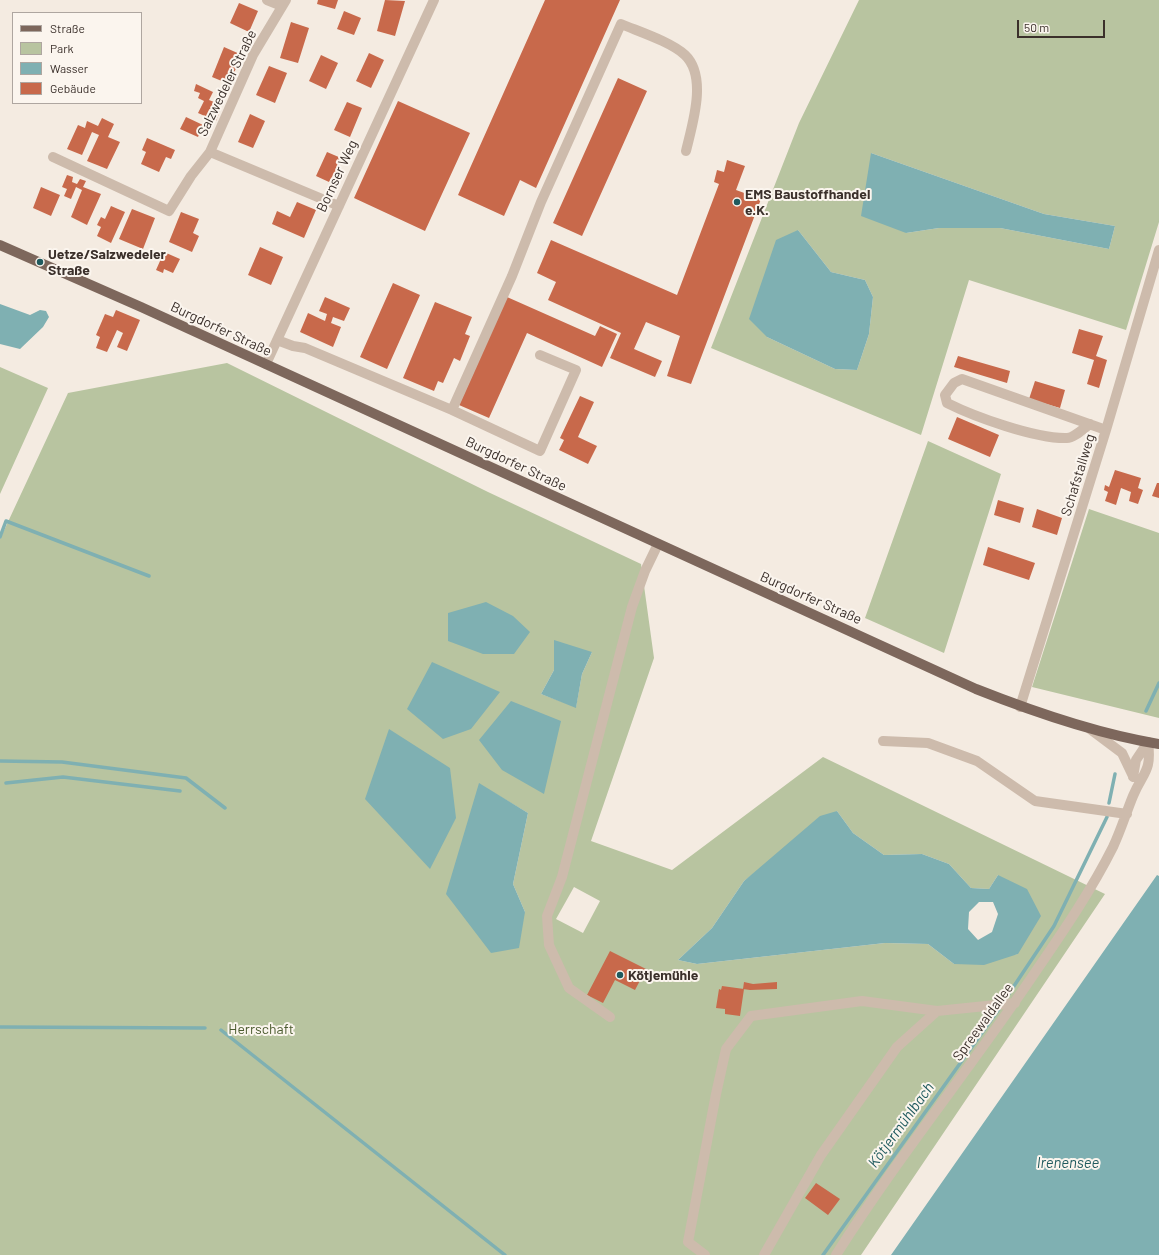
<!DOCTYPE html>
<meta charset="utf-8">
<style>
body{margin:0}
#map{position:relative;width:1159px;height:1255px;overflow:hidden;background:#f4ebe1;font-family:Barlow,sans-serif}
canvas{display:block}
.legend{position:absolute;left:12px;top:12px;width:130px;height:92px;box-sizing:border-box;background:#fbf5ee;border:1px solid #aea6a0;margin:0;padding:5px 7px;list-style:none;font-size:12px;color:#3b302b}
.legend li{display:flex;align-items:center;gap:8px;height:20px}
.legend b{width:20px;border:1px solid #aea6a0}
.scale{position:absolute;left:1017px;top:20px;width:88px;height:18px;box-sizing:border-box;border:2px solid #3b302b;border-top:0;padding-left:5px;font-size:12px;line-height:14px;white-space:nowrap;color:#3b302b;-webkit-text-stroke:3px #fbf5ee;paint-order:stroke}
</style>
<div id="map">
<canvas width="1159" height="1255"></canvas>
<ul class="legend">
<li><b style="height:5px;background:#7d675c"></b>Straße</li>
<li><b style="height:11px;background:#b8c4a0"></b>Park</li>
<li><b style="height:11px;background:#7fb0b2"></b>Wasser</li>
<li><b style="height:11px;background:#c8694b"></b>Gebäude</li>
</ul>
<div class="scale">50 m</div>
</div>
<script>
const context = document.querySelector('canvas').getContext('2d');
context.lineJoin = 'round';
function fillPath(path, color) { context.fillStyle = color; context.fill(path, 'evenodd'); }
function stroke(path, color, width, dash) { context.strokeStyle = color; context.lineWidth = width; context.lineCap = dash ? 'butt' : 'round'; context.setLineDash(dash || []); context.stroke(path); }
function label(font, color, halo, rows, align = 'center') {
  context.font = font + ' Barlow,sans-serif'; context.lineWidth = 4; context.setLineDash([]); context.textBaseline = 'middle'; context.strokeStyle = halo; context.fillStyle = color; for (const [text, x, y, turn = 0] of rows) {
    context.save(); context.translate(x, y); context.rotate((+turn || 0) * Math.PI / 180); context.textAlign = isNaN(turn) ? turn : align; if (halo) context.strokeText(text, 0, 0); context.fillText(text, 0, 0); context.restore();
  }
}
fillPath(new Path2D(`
 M859 0H1159V222L1126 330 969 280 921 435 711 348 799 123ZM871 153 1044 214 1115 226 1109 249 1000 228H939L906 233ZM798 230 831 272 865 280 873 297 869 334 857 370 835 369 767 337Z
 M227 363 488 492 641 564 654 658 591 841 672 870 823 757 1105 894 861 1255H0V539L68 393ZM592 652 582 674 576 707 541 694 554 670ZM479 784 528 813 513 884 525 912 491 953ZM837 811 853 833 884 855 922 854 949 864 971 888 989 889 998 875 1018 954 954 964 928 944 885 943 697 964 678 960 712 928 744 881ZM574 887 600 901 583 933 556 919Z
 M0 367 48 388 0 494Z
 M928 441 1001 474 944 653 865 618Z
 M1089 509 1159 533V718L1032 687Z`), '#b8c4a0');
fillPath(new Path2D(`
 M871 153 1044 214 1115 226 1109 249 1000 228H939L906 233 861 216Z
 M798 230 831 272 865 280 873 297 869 334 857 370 835 369 767 337 749 319 776 240Z
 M0 304 30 315 40 310 46 311 49 317 43 327 20 349 0 344Z
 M486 602 513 616 530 632 514 654H483L448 641V613Z
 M554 640 592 652 582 674 576 708 541 694 554 670Z
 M432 662 500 692 471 729 443 739 407 709Z
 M511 701 561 721 544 794 502 770 479 740Z
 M389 729 450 768 456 818 430 869 365 799Z
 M479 783 528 813 513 884 525 912 519 948 491 953 446 894Z
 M837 811 853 833 884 855 922 854 949 864 971 888 989 889 998 875 1027 889 1041 916 1018 954 984 965 954 964 928 944 885 943 697 964 678 960 712 928 744 881 820 816ZM979 902H993L998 914 992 932 978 940 968 929 969 912Z
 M1157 875 1159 876V1255H891Z`), '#7fb0b2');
stroke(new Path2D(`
 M0 537 6 521 149 576
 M1146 711 1159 683
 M0 761 62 762 186 778 225 808
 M6 783 63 777 180 791
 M1109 803 1115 774
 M1006 998 1054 926 1107 817
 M0 1027 205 1028
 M221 1030 505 1255
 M823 1255 999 1009`), '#7fb0b2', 3.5);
fillPath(new Path2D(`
 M318 0H338L335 9 317 4Z
 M385 0 405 1 395 36 377 31Z
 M545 0H620L536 188 520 180 504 216 458 195Z
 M239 3 258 11 249 32 230 23Z
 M344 11 361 18 354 35 337 29Z
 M291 22 309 28 298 63 280 58Z
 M224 47 242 55 229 84 212 77Z
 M369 53 384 60 371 88 356 81Z
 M321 55 338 63 326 89 309 81Z
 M269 66 287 73 275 103 256 95Z
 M618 78 647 91 582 236 553 223Z
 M196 84 213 92 209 100 219 104 216 109 220 111 216 121 198 113 204 101 198 98 200 93 194 91Z
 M398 101 470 133 425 231 354 198Z
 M347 102 362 108 350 137 334 130Z
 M250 114 265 121 253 148 238 142Z
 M186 117 203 125 198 137 180 129Z
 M102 118 114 124 108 137 120 142 107 169 87 161 99 135 92 132 82 155 67 149 78 125 85 128 87 121 98 126Z
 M147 138 175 150 171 159 166 157 159 172 141 164 146 152 142 150Z
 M327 152 341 158 337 165 340 166 335 177 333 175 329 182 316 176Z
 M727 160 745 166 736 190 761 199 691 384 667 376 680 336 646 322 634 349 662 361 655 377 610 358 621 333 548 300 556 282 537 273 551 240 677 295 719 184 714 182 717 170 724 172Z
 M67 175 73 177 72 182 77 184 80 179 86 181 83 187 101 194 87 225 71 217 82 190 76 187 71 199 64 196 67 189 62 187Z
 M41 187 60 195 51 216 33 208Z
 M297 202 316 210 304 238 272 224 277 211 290 217Z
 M111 206 125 212 111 243 97 236 101 227 97 225 101 217 105 219Z
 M132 209 155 218 143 249 119 239Z
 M181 212 199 219 193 233 199 236 192 252 169 242Z
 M260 247 283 257 271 285 248 275Z
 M164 252 180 259 173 273 164 269 163 273 156 270Z
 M393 283 420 295 387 369 360 357Z
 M325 297 350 308 344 321 333 317 331 323 341 327 333 347 300 332 308 313 325 321 327 314 319 311Z
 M507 297 595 336 600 326 617 334 602 367 527 333 489 418 459 405Z
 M435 302 472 317 465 334 470 336 460 361 454 358 443 383 438 381 434 391 403 378Z
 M116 310 140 320 127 351 117 347 123 333 117 330 107 352 96 348 100 337 96 335 105 314 113 317Z
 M1079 329 1103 336 1096 356 1107 360 1099 388 1087 384 1094 360 1072 353Z
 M958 356 1010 371 1007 383 954 367Z
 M1035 381 1065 390 1060 408 1029 399Z
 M580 396 594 402 578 437 597 446 588 464 559 450 564 440 560 438Z
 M957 417 999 435 990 457 948 439Z
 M1115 470 1141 478 1138 488 1143 490 1138 504 1129 501 1131 492 1121 488 1116 505 1105 501 1108 492 1104 490 1105 485 1109 487Z
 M1157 483H1159V498L1152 496Z
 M998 500 1024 508 1020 523 994 515Z
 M1037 509 1062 518 1057 535 1032 527Z
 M988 547 1035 563 1029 580 983 565Z
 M610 951 646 969 635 990 615 980 603 1003 587 995Z
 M744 982 753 984 777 982V989L750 990 743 989Z
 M722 986 744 989 740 1016 725 1014V1009L716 1008 719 989 721 990Z
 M816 1183 840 1199 828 1215 805 1198Z`), '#c8694b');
stroke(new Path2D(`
 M267 0 282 6
 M210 152 339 206
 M53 157 169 211 191 176 210 152 253 55 286 0
 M277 340 293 346 305 348 452 410 512 276 541 202 621 24C640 32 671 42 685 55 708 77 692 125 686 151
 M266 364 434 0
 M452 410 540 451 576 370 540 355
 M1090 424C1084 428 1074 438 1067 438 1036 439 975 417 947 403L945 395 954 383 962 379 1106 430
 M1020 707 1106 430 1159 250
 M1090 729 1122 753 1133 776
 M883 741 928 743 977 761 1035 801 1127 814
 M1133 777 1136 760 1148 742
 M610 1017 569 988 549 945 547 916 562 877 632 607 645 571 658 544
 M705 1255 688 1242 716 1094 726 1049 751 1016 862 1001 937 1011 1015 1003
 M764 1255 821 1155 897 1047 937 1011
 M836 1255C897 1158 970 1069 1034 974 1062 933 1091 891 1113 847 1121 830 1126 813 1133 796 1143 772 1152 772 1148 742`), '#cdbbac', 10);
stroke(new Path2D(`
 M0 245 141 307 976 689C1034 712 1097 734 1159 744`), '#7d675c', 10);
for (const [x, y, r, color] of [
 [737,202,4,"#1f5a5e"],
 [40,262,4,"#1f5a5e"],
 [620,975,4,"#1f5a5e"]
]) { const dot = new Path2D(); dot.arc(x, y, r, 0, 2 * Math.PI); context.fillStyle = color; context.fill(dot); stroke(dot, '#fbf5ee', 1.5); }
label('14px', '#3b302b', '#fbf5ee', [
 ["Salzwedeler Straße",227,83,-64],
 ["Bornser Weg",337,176,-65],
 ["Burgdorfer Straße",221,329,25],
 ["Burgdorfer Straße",516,464,25],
 ["Schafstallweg",1078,475,-73],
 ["Burgdorfer Straße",811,598,24],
 ["Spreewaldallee",983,1022,-54]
]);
label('bold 14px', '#3b302b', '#fbf5ee', [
 ["EMS Baustoffhandel",745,194],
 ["e.K.",745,210],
 ["Uetze/Salzwedeler",48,254],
 ["Straße",48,270],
 ["Kötjemühle",628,975]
], 'left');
label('14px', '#4a5a2e', '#fbf5ee', [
 ["Herrschaft",261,1029]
]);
label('italic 15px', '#1f5a5e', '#fbf5ee', [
 ["Kötjermühlbach",901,1125,-54],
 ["Irenensee",1068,1163]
]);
</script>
